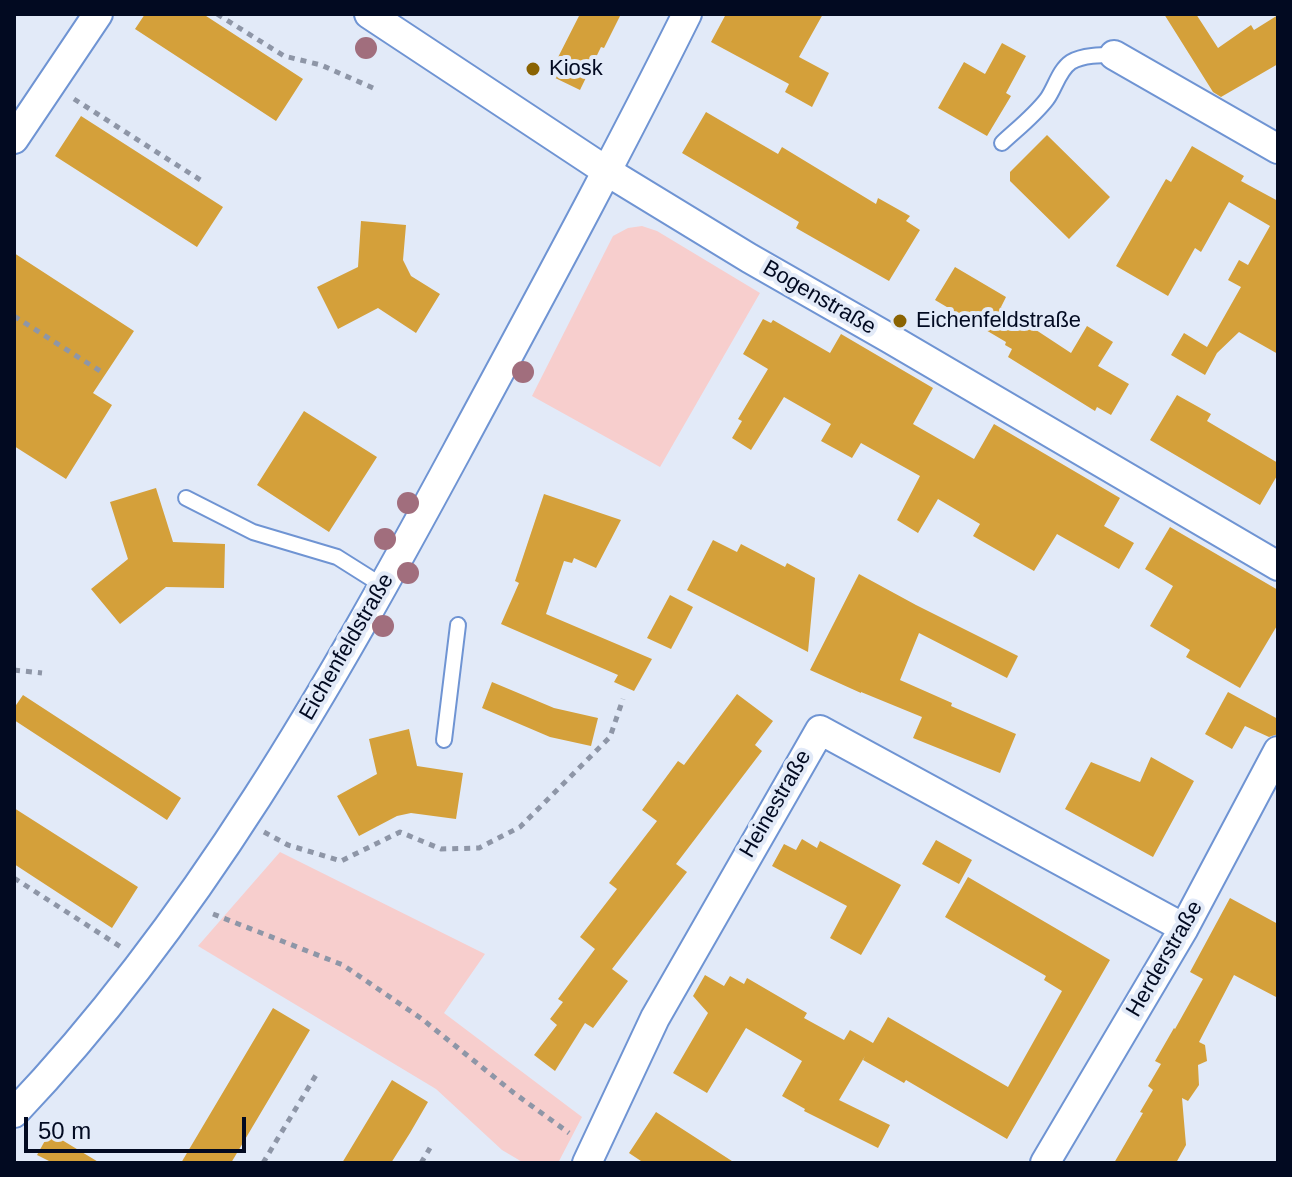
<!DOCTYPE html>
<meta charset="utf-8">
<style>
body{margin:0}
#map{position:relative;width:1292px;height:1177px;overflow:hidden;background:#e2eaf8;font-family:Arial,sans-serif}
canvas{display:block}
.frame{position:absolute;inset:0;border:16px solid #020a21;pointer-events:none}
.scale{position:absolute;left:24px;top:1117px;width:222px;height:36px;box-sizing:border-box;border:4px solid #020a21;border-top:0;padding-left:10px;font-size:24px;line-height:28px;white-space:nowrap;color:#020a21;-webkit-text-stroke:6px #e2eaf8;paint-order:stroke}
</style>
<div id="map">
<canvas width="1292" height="1177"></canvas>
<div class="frame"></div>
<div class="scale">50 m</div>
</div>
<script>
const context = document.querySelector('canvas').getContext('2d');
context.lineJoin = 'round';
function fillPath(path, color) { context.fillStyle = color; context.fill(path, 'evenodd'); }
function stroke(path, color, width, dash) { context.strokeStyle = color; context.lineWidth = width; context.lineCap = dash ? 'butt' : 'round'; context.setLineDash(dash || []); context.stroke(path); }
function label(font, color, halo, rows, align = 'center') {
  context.font = font + ' Arial,sans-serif'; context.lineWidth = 8; context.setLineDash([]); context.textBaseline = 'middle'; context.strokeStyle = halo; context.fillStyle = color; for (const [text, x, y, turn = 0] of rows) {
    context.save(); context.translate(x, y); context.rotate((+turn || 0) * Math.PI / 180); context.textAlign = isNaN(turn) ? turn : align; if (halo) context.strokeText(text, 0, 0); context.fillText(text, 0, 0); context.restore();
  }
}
fillPath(new Path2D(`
 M642 226 657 231 760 293 660 467 532 396 613 236 628 228Z
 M280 852 485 954 444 1013 582 1117 558 1163H524L502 1150 436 1089 198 946Z`), '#f7cecd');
fillPath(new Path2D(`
 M145 14H203L303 79 276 121 135 29Z
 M580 14H621L604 48 601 47 580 90 549 75Z
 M726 14H823L799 57 829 73 812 107 785 92 789 84 711 42Z
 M1164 14H1196L1218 48 1251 25 1254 30 1278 15V64L1221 97 1213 92Z
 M1002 43 1026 56 1006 93 1011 96 987 136 938 108 964 62 985 74Z
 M706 112 778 154 782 147 876 204 878 198 910 216 906 221 920 230 889 281 796 228 799 222 682 153Z
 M81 116 223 207 197 247 55 156Z
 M1047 135 1110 197 1069 239 1010 181V172Z
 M1192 146 1244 176 1241 181 1278 201V354L1239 332 1217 353 1205 375 1171 355 1184 333 1207 347 1241 287 1228 280 1239 260 1248 265 1270 226 1229 202 1201 252 1195 248 1168 296 1116 266 1166 179 1171 182Z
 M361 221 406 225 403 260 411 276 440 294 416 333 378 308 338 329 317 287 358 267Z
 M14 253 134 331 93 393 112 405 66 479 14 446Z
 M955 267 1006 297 1001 307 1071 353 1087 326 1113 342 1098 366 1129 384 1111 415 1097 407 1095 411 1008 357 1012 349 1005 345 1006 342 935 300Z
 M763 319 771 323 773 320 830 353 841 334 933 388 913 424 974 459 994 424 1120 498 1104 526 1134 543 1119 569 1057 534 1034 571 973 536 980 524 938 499 918 533 897 520 920 476 861 443 852 458 821 441 831 424 784 397 751 450 732 438 742 421 738 419 768 369 743 354Z
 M1177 395 1211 414 1207 421 1278 463V474L1260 505 1150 440Z
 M304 411 377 457 329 532 257 485Z
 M156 488 173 542 225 544 224 588 166 587 120 624 91 589 128 559 110 502Z
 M544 494 621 520 596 568 574 558 572 563 564 561 546 614 652 659 634 691 614 682 618 675 501 624 519 583 515 581Z
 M1170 527 1278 590V624L1240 688 1186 657 1190 650 1150 626 1173 586 1145 569Z
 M713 540 737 552 741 544 785 567 787 563 815 578 808 652 687 590Z
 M859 574 916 605 1018 656 1007 678 919 633 900 680 952 703 951 706 1016 734 1000 773 913 738 922 717 861 692V693L810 670Z
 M670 595 693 607 671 649 647 638Z
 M492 682 554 708 598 718 591 746 550 737 482 708Z
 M1228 692 1278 719V734L1269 737 1245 726 1232 749 1205 734Z
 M737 694 773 721 755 745 762 751 676 864 687 872 612 969 628 981 593 1028 585 1023 555 1071 534 1055 557 1025 550 1019 563 1002 558 999 595 949 580 937 617 889 609 883 657 821 642 810 678 761 684 765Z
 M23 695 181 798 167 820 14 720V708Z
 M409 729 417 766 463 773 456 819 411 813 397 816 359 836 337 796 377 774 369 739Z
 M1151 757 1194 781 1153 857 1065 809 1091 762 1140 782Z
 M14 808 138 887 112 928 14 864Z
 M802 839 817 848 820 841 901 885 861 955 830 938 847 906 772 866 784 844 796 850Z
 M936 840 972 860 959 884 922 864Z
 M968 877 1110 960 1007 1139 906 1080 904 1083 863 1060 865 1056 839 1100 890 1125 878 1148 804 1111 805 1109 782 1096 802 1061 746 1028 707 1093 673 1073 708 1013 693 996 705 975 724 986 730 976 744 984 747 978 807 1013 804 1018 844 1040 850 1030 873 1043 888 1017 1008 1087 1062 991 1044 980 1046 976 945 917Z
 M1230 898 1278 924V998L1234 975 1199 1042 1205 1045 1207 1061 1198 1065 1199 1085 1188 1101 1182 1098 1186 1145 1176 1163H1114L1143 1113 1140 1112 1153 1090 1148 1086 1161 1064 1155 1061 1174 1028 1175 1029 1203 979 1190 972Z
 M273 1008 310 1030 231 1163H181Z
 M392 1080 428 1102 410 1133 391 1163H342Z
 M656 1112 735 1163H644L629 1153Z
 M47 1137H57L100 1163H53L37 1155Z`), '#d4a03a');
const service = new Path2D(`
 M1002 143C1017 129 1034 116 1047 99 1055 88 1059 70 1071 62 1083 55 1101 55 1114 55
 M186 498 253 532 337 557 383 586
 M444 740 458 625`);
const minor = new Path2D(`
 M369 14 608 172 749 258 889 338 1278 566
 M1114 55 1278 149
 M14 139 98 14
 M14 1113C198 920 331 684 457 451 535 306 614 161 687 14
 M587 1163 655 1018 820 730 1184 928
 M1045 1163 1184 928 1278 751`);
stroke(service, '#6f94d3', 18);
stroke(minor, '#6f94d3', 32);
stroke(new Path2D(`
 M217 14 284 56 321 65 373 88
 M74 99 205 183
 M14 316 100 371
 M14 670 42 673
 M264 832 288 845 341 861 400 832 441 849 479 848 520 827 610 737 623 699
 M14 878 121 947
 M213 914 343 965 422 1019 514 1093 569 1133
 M263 1163 316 1075
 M421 1163 430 1148`), '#8e96a7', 5, [6, 6]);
stroke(service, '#fff', 14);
stroke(minor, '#fff', 28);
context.fillStyle = '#a16e7d';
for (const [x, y] of [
 [366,48],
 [523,372],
 [408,503],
 [385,539],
 [408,573],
 [383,626]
]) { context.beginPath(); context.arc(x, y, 11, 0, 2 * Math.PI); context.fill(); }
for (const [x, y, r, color] of [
 [533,69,8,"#8a6302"],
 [900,321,8,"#8a6302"]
]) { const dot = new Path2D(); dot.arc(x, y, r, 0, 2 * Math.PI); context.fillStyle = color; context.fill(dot); stroke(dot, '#e2eaf8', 3); }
label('22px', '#020a21', '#e2eaf8', [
 ["Kiosk",549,69],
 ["Eichenfeldstraße",916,321]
], 'left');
label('22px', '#020a21', '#e2eaf8', [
 ["Bogenstraße",819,298,30],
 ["Eichenfeldstraße",347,647,-60],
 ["Heinestraße",776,804,-60],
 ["Herderstraße",1165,959,-60]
]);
</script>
